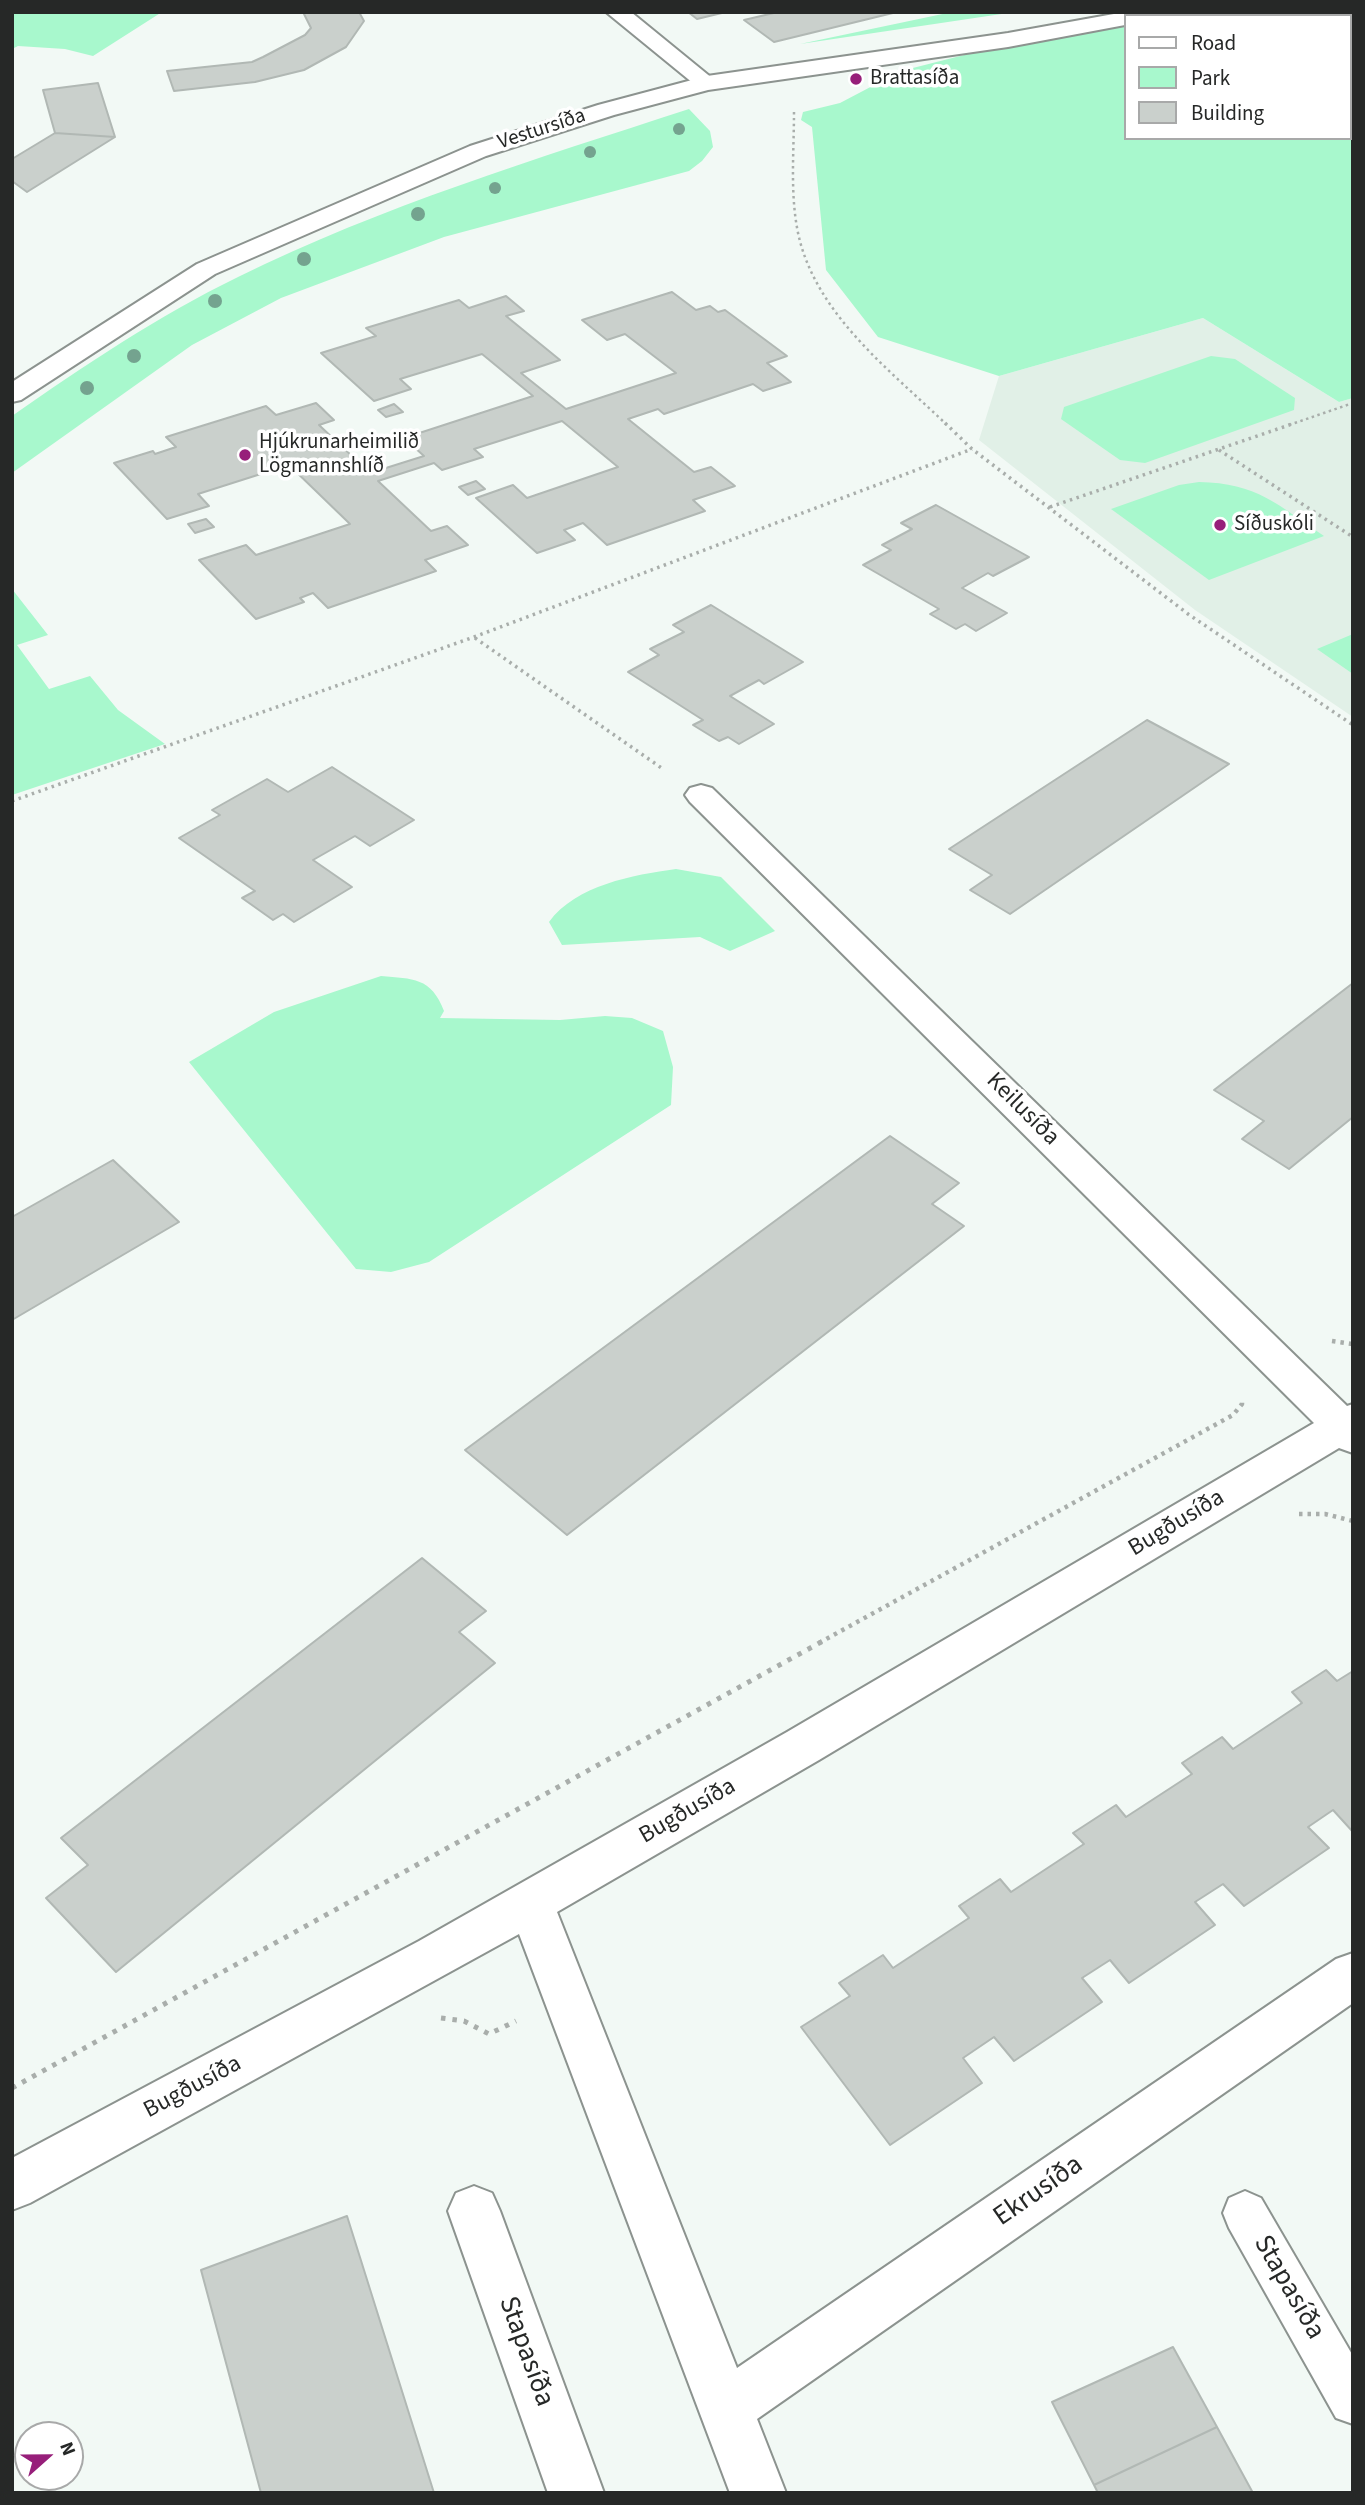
<!DOCTYPE html>
<meta charset="utf-8">
<style>
body{margin:0}
#map{position:relative;width:1365px;height:2505px;overflow:hidden;background:#f2f9f5;font-family:"Source Sans 3",sans-serif}
canvas{display:block}
.frame{position:absolute;inset:0;border:14px solid #262827;pointer-events:none}
.legend{position:absolute;left:1124px;top:14px;width:228px;height:126px;box-sizing:border-box;background:#fff;border:2px solid #a8a9a9;margin:0;padding:9px 12px;list-style:none;font-size:21px;color:#262827}
.legend li{display:flex;align-items:center;gap:14px;height:35px}
.legend b{width:35px;border:2px solid #a8a9a9}
.north{position:absolute;left:14px;top:2421px;width:70px;height:70px;box-sizing:border-box;background:#fff;border:2px solid #a8a9a9;border-radius:50%;rotate:69deg;font-size:19px;font-weight:700;line-height:28px;text-align:center;color:#262827}
.north::after{content:'';display:block;margin:auto;width:24px;height:32px;background:#971f7a;clip-path:polygon(50% 0,100% 100%,50% 72%,0 100%)}
</style>
<div id="map">
<canvas width="1365" height="2505"></canvas>
<div class="frame"></div>
<ul class="legend">
<li><b style="height:9px;background:#fff"></b>Road</li>
<li><b style="height:19px;background:#a8f8cd"></b>Park</li>
<li><b style="height:19px;background:#cad0cc"></b>Building</li>
</ul>
<div class="north">N</div>
</div>
<script>
const context = document.querySelector('canvas').getContext('2d');
context.lineJoin = 'round';
function fillPath(path, color) { context.fillStyle = color; context.fill(path, 'evenodd'); }
function stroke(path, color, width, dash) { context.strokeStyle = color; context.lineWidth = width; context.lineCap = dash ? 'butt' : 'round'; context.setLineDash(dash || []); context.stroke(path); }
function label(font, color, halo, rows, align = 'center') {
  context.font = font + ' "Source Sans 3",sans-serif'; context.lineWidth = 7; context.setLineDash([]); context.textBaseline = 'middle'; context.strokeStyle = halo; context.fillStyle = color; for (const [text, x, y, turn = 0] of rows) {
    context.save(); context.translate(x, y); context.rotate((+turn || 0) * Math.PI / 180); context.textAlign = isNaN(turn) ? turn : align; if (halo) context.strokeText(text, 0, 0); context.fillText(text, 0, 0); context.restore();
  }
}
fillPath(new Path2D(`
 M1203 318 1339 402 1353 398V717L1195 610 979 440 999 376Z`), '#e1f0e7');
fillPath(new Path2D(`
 M12 12H162L93 56 65 49 18 46 12 49Z
 M952 12H1015L800 44Z
 M1189 12H1353V398L1339 402 1203 318 999 376 878 337 826 270 812 127 801 120 803 112 840 103 901 71 968 54 1125 24V138H1349V16H1170Z
 M689 109 710 131 713 147 702 161 689 171 444 237 281 298 192 345 12 473V416C85 365 158 316 238 277 382 206 536 159 689 109Z
 M1211 356 1235 359 1295 398 1294 410 1145 463 1120 460 1061 419 1064 407Z
 M1199 482C1257 483 1278 505 1324 536L1209 580 1111 509 1179 485Z
 M12 589 48 635 17 645 49 689 90 676 118 710 165 744 12 795Z
 M1353 634V674L1317 649Z
 M676 869 721 877 775 931 730 951 700 937 562 945 549 922C576 885 633 875 676 869Z
 M381 976C413 979 431 977 444 1011L440 1018 560 1020 605 1016 632 1018 663 1031 673 1067 671 1105 429 1262 391 1272 356 1269 189 1062 274 1012Z`), '#a8f8cd');
const building = new Path2D(`
 M303 12H359L364 21 346 47 304 70 255 82 174 91 167 71 252 62 263 57 305 35 311 28Z
 M688 12H726L697 19Z
 M778 12 803 13 897 12 774 42 744 20Z
 M98 83 115 137 55 133 43 90Z
 M55 133 115 137 27 192 12 181V159Z
 M672 292 696 310 710 306 718 312 725 310 787 356 767 363 791 382 763 391 753 384 664 414 658 409 628 419 694 472 711 467 735 486 693 500 705 511 607 545 583 523 564 530 575 540 537 553 476 498 513 485 527 498 618 467 562 421 474 449 483 457 442 470 434 463 378 481 431 531 447 526 468 545 425 560 436 571 328 608 313 593 300 598 304 602 256 619 199 560 246 545 256 555 350 524 289 465 198 494 209 506 167 519 114 463 153 451 155 454 176 447 166 437 266 406 276 415 316 403 334 420 319 425 370 473 424 456 404 438 533 396 482 354 400 379 411 389 374 401 321 353 376 336 366 328 459 300 469 308 506 296 524 311 506 316 560 360 521 373 566 409 676 373 625 334 607 340 582 320Z
 M394 404 403 412 386 417 378 410Z
 M476 481 485 489 468 495 459 487Z
 M936 505 1029 557 993 576 988 573 962 588 1007 613 976 631 965 624 956 629 930 614 939 609 863 565 891 550 882 545 912 529 901 523Z
 M206 519 214 527 195 533 188 524Z
 M711 605 803 662 764 684 759 680 730 696 774 724 739 744 728 737 719 741 693 725 703 720 628 672 659 655 650 649 684 632 673 625Z
 M1147 720 1229 764 1010 914 970 890 992 875 949 849Z
 M332 767 414 820 370 846 355 836 313 860 352 887 294 922 283 914 273 920 242 898 255 891 179 838 220 815 212 810 267 779 288 792Z
 M1353 983V1117L1289 1169 1242 1139 1264 1121 1214 1090Z
 M890 1136 959 1183 932 1204 964 1226 567 1535 465 1450Z
 M113 1160 179 1222 12 1320V1217Z
 M422 1558 486 1611 459 1632 495 1663 116 1972 46 1898 88 1865 61 1838Z
 M1326 1670 1337 1681 1353 1671V1832L1333 1810 1308 1827 1329 1848 1244 1906 1223 1884 1195 1902 1215 1925 1129 1983 1110 1960 1082 1978 1102 2002 1014 2061 994 2037 963 2058 982 2083 890 2145 801 2027 850 1996 839 1983 883 1955 893 1968 969 1918 959 1906 1000 1879 1011 1892 1084 1844 1073 1833 1116 1805 1126 1817 1192 1774 1182 1763 1222 1737 1233 1749 1302 1703 1292 1692Z
 M347 2216 434 2493H261L201 2270Z
 M1173 2347 1217 2427 1094 2485 1052 2402Z
 M1217 2427 1253 2493H1098L1094 2485Z`);
fillPath(building, '#cad0cc');
stroke(building, '#b1b8b4', 2);
const service = new Path2D(`
 M1245 2191 1261 2198 1353 2356V2424L1336 2418 1229 2228 1223 2213 1229 2198Z`);
const minor = new Path2D(`
 M606 12H631L718 83 715 88H699Z
 M701 785 712 788 1347 1406 1353 1404V1453L1339 1448 819 1760 557 1912 737 2368 1336 1959 1353 1953V2003L757 2419 786 2493H730L519 1934 30 2203 12 2210V2158L419 1941 787 1732 1314 1423 690 802 685 795 690 788Z
 M474 2186 492 2193 500 2211 604 2493H548L448 2211 456 2193Z`);
const tertiary = new Path2D(`
 M1125 12 1133 15 1135 12H1172L1169 16H1125V25L1008 47 708 90 614 115 486 156 215 274 21 400 12 402V382L197 264 470 146 598 105 707 76 1008 33Z`);
stroke(service, '#8c938f', 4);
stroke(minor, '#8c938f', 4);
stroke(tertiary, '#8c938f', 4);
stroke(new Path2D(`
 M794 112C794 155 789 203 801 245 823 320 892 372 947 425
 M1289 425 1353 403`), '#a9aeab', 2.5, [2.5, 3.5]);
stroke(new Path2D(`
 M945 423 972 449 1188 614 1353 725
 M1219 450 1353 537
 M1050 507 1295 423
 M475 638 663 769
 M12 801 474 637 972 449`), '#a9aeab', 3.5, [2.5, 4.5]);
stroke(new Path2D(`
 M1332 1341 1353 1344
 M1299 1514H1325L1353 1521
 M819 1643 1233 1415 1242 1404V1399`), '#a9aeab', 4.5, [3.5, 5]);
stroke(new Path2D(`
 M441 2018 464 2021 489 2034 516 2021
 M12 2088 823 1641`), '#a9aeab', 5, [4.5, 7]);
fillPath(service, '#fff');
fillPath(minor, '#fff');
fillPath(tertiary, '#fff');
context.fillStyle = '#74a38f';
for (const [x, y, r] of [
 [679,129,6],
 [590,152,6],
 [495,188,6],
 [418,214,7],
 [304,259,7],
 [215,301,7],
 [134,356,7],
 [87,388,7]
]) { context.beginPath(); context.arc(x, y, r, 0, 2 * Math.PI); context.fill(); }
for (const [x, y, r, color] of [
 [856,79,7,"#971f7a"],
 [245,455,7,"#971f7a"],
 [1220,525,7,"#971f7a"]
]) { const dot = new Path2D(); dot.arc(x, y, r, 0, 2 * Math.PI); context.fillStyle = color; context.fill(dot); stroke(dot, '#fff', 2.5); }
label('21px', '#262827', '#fff', [
 ["Brattasíða",870,79],
 ["Hjúkrunarheimilið",259,443],
 ["Lögmannshlíð",259,467],
 ["Síðuskóli",1234,525]
], 'left');
label('21px', '#262827', '#fff', [
 ["Vestursíða",542,130,-18]
]);
label('24px', '#262827', '#fff', [
 ["Keilusíða",1022,1110,45],
 ["Bugðusíða",1177,1524,-31],
 ["Bugðusíða",688,1812,-30],
 ["Bugðusíða",193,2088,-28]
]);
label('28px', '#262827', '#fff', [
 ["Ekrusíða",1039,2192,-35],
 ["Stapasíða",1288,2288,60],
 ["Stapasíða",525,2352,70]
]);
</script>
